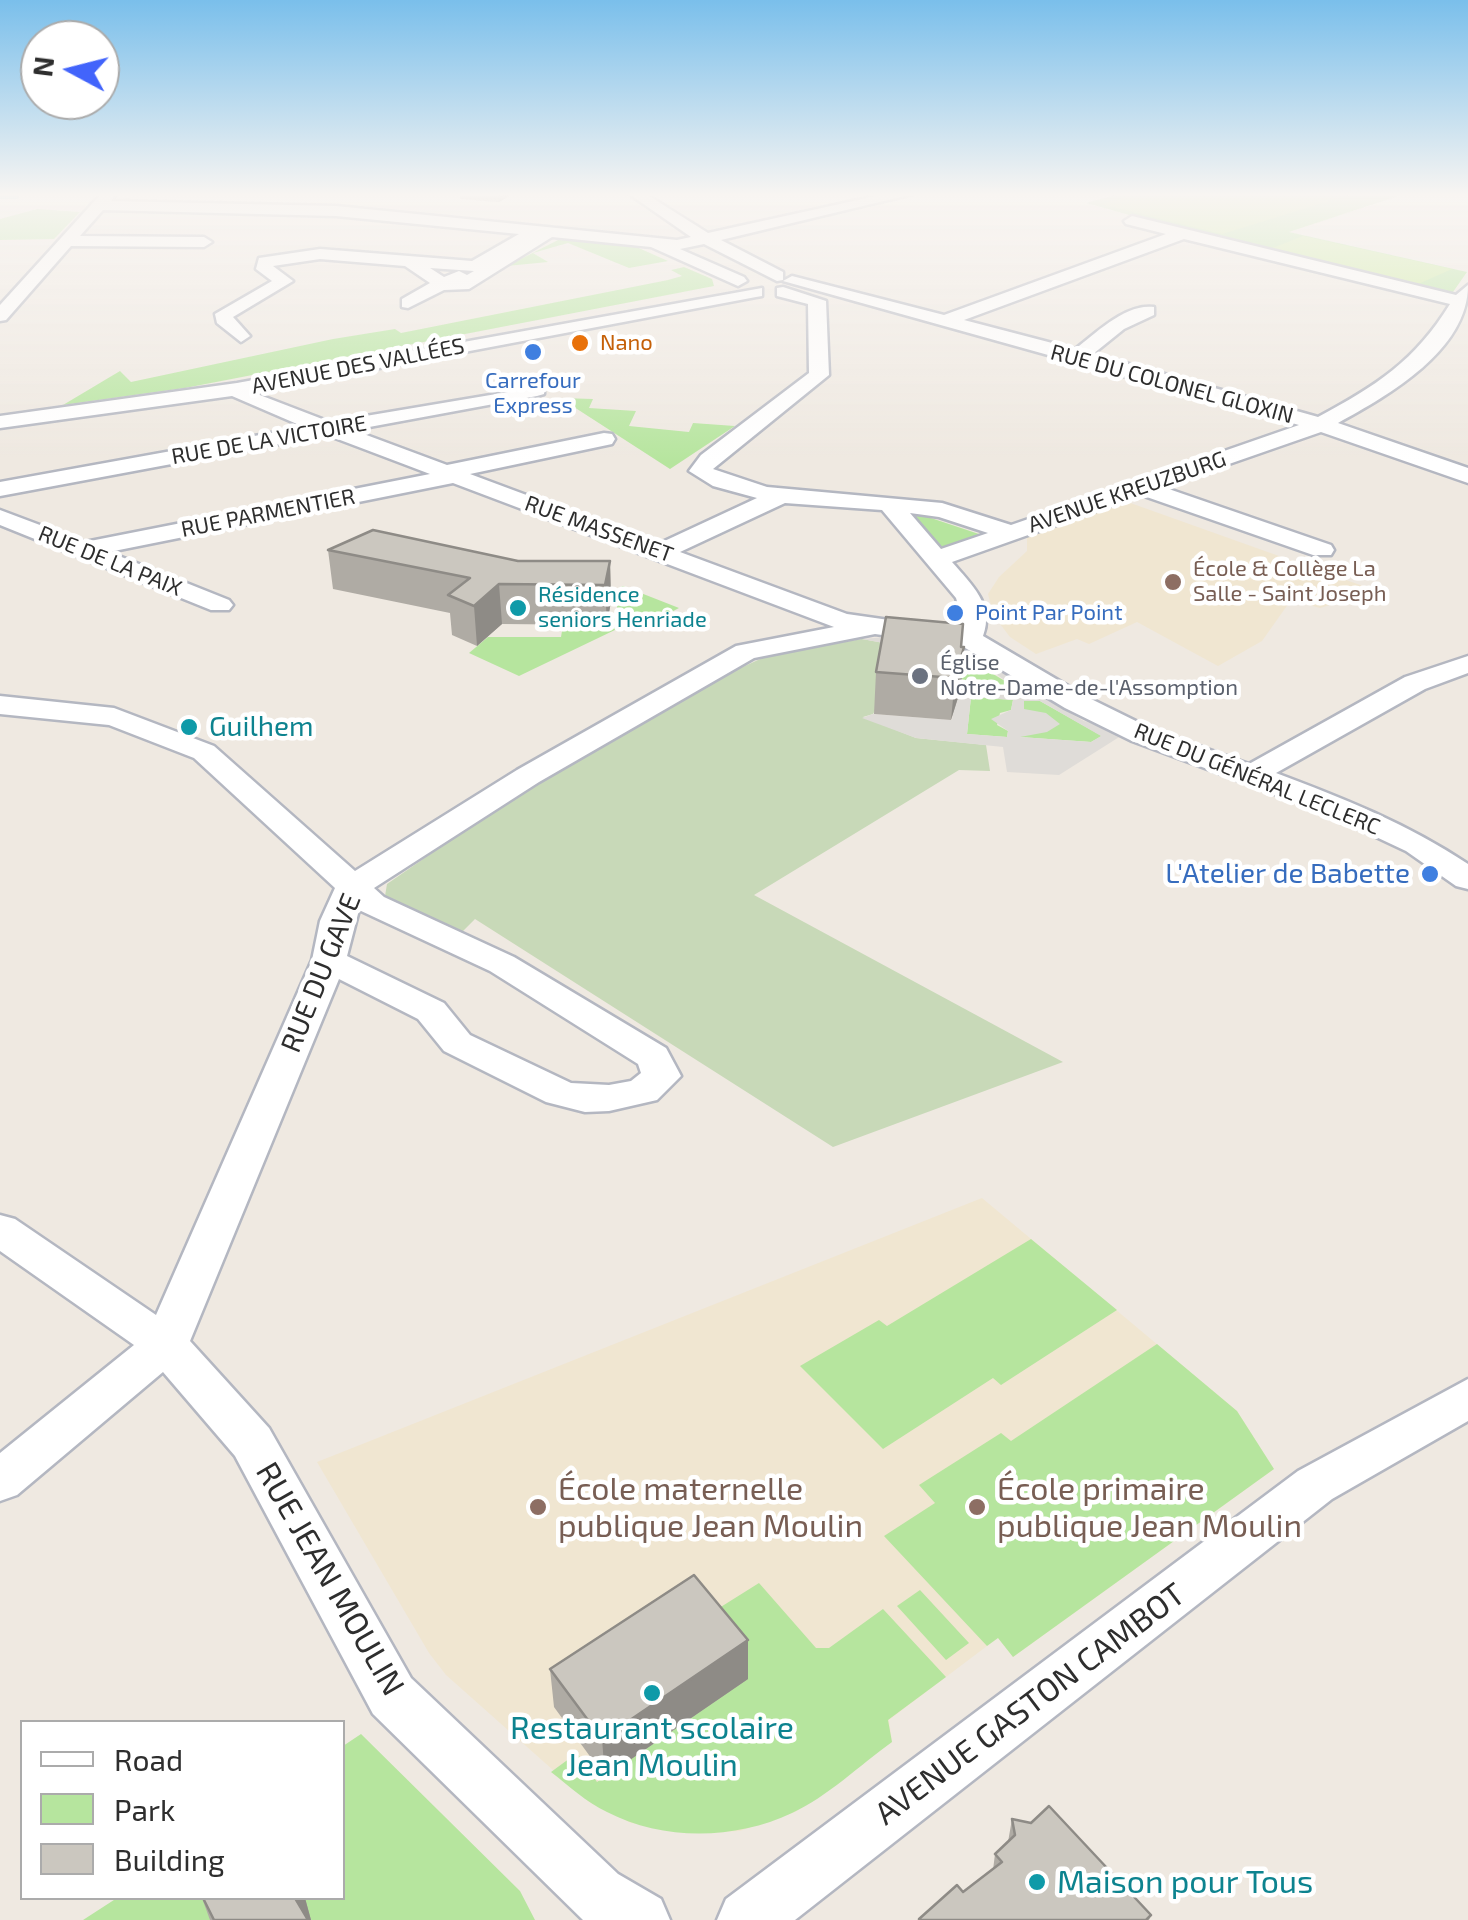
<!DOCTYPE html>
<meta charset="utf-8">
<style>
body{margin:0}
#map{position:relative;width:1468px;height:1920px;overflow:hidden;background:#efe9e1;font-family:"Exo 2",sans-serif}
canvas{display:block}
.legend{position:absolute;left:20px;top:1720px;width:325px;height:180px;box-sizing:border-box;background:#fff;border:2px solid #ababab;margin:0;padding:12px 18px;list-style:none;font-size:30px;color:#2e2e2e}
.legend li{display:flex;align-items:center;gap:20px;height:50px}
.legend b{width:50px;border:2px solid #ababab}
.north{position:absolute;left:20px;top:20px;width:100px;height:100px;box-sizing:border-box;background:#fff;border:2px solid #ababab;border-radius:50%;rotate:277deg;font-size:28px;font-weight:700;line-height:40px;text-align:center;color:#2e2e2e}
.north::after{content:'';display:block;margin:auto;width:35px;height:45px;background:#4264fb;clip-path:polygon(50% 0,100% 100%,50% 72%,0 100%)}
</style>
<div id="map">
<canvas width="1468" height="1920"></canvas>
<ul class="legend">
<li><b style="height:12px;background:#fff"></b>Road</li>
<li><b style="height:28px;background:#b6e59e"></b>Park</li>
<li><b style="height:28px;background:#cbc7bf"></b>Building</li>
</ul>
<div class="north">N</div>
</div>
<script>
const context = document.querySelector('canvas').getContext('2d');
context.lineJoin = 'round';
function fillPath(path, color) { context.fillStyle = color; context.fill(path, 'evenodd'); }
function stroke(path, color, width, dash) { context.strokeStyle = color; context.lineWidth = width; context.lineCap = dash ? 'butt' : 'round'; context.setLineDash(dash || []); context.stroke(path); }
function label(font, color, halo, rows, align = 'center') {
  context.font = font + ' "Exo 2",sans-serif'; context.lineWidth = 9; context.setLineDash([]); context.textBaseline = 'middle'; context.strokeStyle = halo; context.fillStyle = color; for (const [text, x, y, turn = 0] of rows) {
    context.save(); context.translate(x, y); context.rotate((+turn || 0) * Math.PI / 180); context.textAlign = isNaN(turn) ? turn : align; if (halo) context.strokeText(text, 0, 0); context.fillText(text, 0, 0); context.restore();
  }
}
fillPath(new Path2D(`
 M1122 500 1377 591 1320 608 1291 600 1262 641 1218 666 1137 622 1089 644 1077 639 1036 654 1010 637 994 616 988 594 999 577 1027 551V537L1036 529Z
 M982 1198 1237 1411 1274 1469 1013 1657 998 1638 987 1646 889 1720 892 1742 795 1812 740 1831 699 1833 631 1823 589 1802 446 1675 429 1653 317 1462Z`), '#f0e6d1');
fillPath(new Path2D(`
 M1119 194 1398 196 1289 232 1467 272 1453 292H1437L1237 245 1086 203Z
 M37 209 80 212 54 239 0 240V219Z
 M560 239 632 245 668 261 629 268 568 243 533 253 548 262 507 266Z
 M684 267 712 279 714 286 185 388 63 405 120 371 131 382 333 339 395 329 401 333 668 280 682 276 671 270Z
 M560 398 593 399 589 408 636 411 629 426 689 432 693 423 735 426 670 469Z
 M907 510 985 536 941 551Z
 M623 586 679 608 654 621 642 617 519 676 469 653 488 637H561L563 625H608L617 615V604H611L608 594Z
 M968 659 1025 693 958 688 960 663Z
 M971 697 1013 700 1011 710 1000 713 997 725 1008 731 1007 737 967 734Z
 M1024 700 1040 701 1102 736 1091 742 1020 737 1021 734H1036L1024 709Z
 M1031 1239 1117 1310 1001 1385 993 1378 883 1449 800 1366 879 1320 887 1326Z
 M1157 1344 1237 1411 1274 1469 1013 1657 998 1638 987 1646 884 1536 935 1503 919 1485 1001 1433 1011 1441Z
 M759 1583 816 1648H829L883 1609 946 1677 888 1720 892 1742C860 1765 827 1797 792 1813 735 1840 663 1841 607 1812 586 1802 569 1786 551 1772L577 1753 597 1782 747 1679 700 1620Z
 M920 1590 969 1643 946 1660 897 1606Z
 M361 1734 520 1891 535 1920H310L297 1898H342L343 1746Z
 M117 1898H211L220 1920H83Z`), '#b6e59e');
fillPath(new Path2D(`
 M862 639 912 648 873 714 863 717 916 738 986 745 990 771 959 770 754 895 1063 1062 833 1147 475 919 460 934 384 902 387 884 536 781 736 670 769 655Z`), '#c8d9b8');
fillPath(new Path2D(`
 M1139 194H1352L1222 234 1101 204Z
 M1303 236 1452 269 1416 285 1265 251Z`), '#c9ec9a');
fillPath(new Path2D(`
 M887 637 959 646 999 661 997 668 1049 701 1084 721 1124 734 1059 775 1007 772 1003 747 916 738 862 718 873 714 952 720 956 696 910 648 862 639ZM968 659 986 667 1023 693 959 687 961 662ZM971 697 1013 700 1011 710 991 719 1008 731 1007 737 967 734ZM1024 701H1040L1101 736 1091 742 1020 737 1047 732 1060 724 1046 713 1024 709Z`), '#dfdcd8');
stroke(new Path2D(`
 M0 197H17`), '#75cff0', 4);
const minor = new Path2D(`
 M101 194H116L111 201 336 206 677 240 691 237 629 194H646L708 233 885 194H913L721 240 783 272V280L777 281 704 244 680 249 744 277 747 281 738 286 651 247 552 237 469 289 444 290 408 308 402 307V299L430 283 405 266 320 259 273 266 293 281 233 317 250 336 241 342 217 323 215 314 272 281 256 269 259 258 320 249 472 261 519 234 336 216 103 210 80 236 204 237 212 242 204 247 71 246 6 320 0 321V305ZM430 268 474 271 467 275 459 271 444 277Z
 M1132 216 1456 295 1468 285C1468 350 1389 395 1338 423L1468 468V483L1321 432 1163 487 1331 545 1334 550 1331 555H1313L1141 495 952 562C971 584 995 605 983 636L1085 696 1152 729 1249 764 1405 677 1468 656V673L1425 689 1276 773C1343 798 1408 824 1468 864V889L1456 886 1406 851 1323 812 1132 741 1065 708 962 646 875 634 754 658 539 782 374 888 384 897 514 957 666 1048 681 1076 657 1100 609 1111 585 1112 546 1102 444 1051 418 1019 339 979 190 1341 269 1428 411 1678 618 1874 661 1899 670 1920H583L373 1714 235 1456 163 1372 17 1495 0 1501V1453L134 1345 0 1251V1215L15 1219 156 1315 312 960 320 921 335 888 194 758 109 725 0 714V696L114 708 214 746 355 871 517 770 736 646 834 627 453 483 109 552 229 600 233 605 229 610H211L0 525V510L85 542 430 474 327 435 0 496V482L304 427 232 396 0 428V416L237 383 762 288V296L756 297 252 392 330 422 544 386V394L537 396 353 430 447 465 604 433 612 434 615 439 612 444 470 474 658 544 757 498 713 486 689 471 701 455 809 373 808 304 777 296V288L783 287 826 301 829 375 713 469 767 487 942 503 1011 525 1299 425 783 281 792 276 944 315 1166 234 1126 224 1124 221ZM1184 239 1450 304C1415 361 1376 386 1318 417L1093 354 1124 329 1154 315V307C1126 303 1096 333 1075 349L964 320ZM785 503 882 510 956 598 963 621 959 630 847 614 680 552ZM910 513 939 517 988 533 941 549ZM359 910 490 971 638 1064 641 1073 631 1081 609 1085 571 1083 470 1035 444 1003 347 956Z
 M1468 1379V1421L1332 1499 795 1920H717L726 1899 1298 1471Z`);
stroke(minor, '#b4b7c1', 5);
fillPath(minor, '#fff');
fillPath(new Path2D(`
 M460 194H513L499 202 460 199Z
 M328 550 518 561H610L611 601 607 625 502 624 477 646 452 635 450 613 333 589Z
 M961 647H964L961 688 951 720 874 714 876 672Z
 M748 1640V1679L605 1777 554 1707 550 1669Z
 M1012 1819 1151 1915 1149 1920H918L963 1892 993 1870 995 1854 1008 1842Z
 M202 1898H305L311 1920H210Z`), '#afaba4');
fillPath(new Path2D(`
 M498 194H513L499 202Z
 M610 561 611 601 607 625 605 585Z
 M499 584 502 624 477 646 474 606Z
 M964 647 961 688 951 720 955 678Z
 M748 1640V1679L605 1777 602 1739Z
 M295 1898H305L311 1920H301Z`), '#8e8b86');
const building = new Path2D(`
 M373 530 518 561H610L605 585 499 584 474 606 448 595 470 578 328 550Z
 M886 617 963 624 961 647H964L955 678 876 672Z
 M694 1575 748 1640 602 1739 550 1669Z
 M1049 1806 1151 1915 1146 1920H919V1919L957 1885 963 1892 1002 1862 995 1854 1015 1835 1012 1819 1031 1823Z
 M203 1898H295L308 1920H214Z`);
fillPath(building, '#cbc7bf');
stroke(building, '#8e8b86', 2.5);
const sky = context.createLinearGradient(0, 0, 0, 463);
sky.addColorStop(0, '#7abfeb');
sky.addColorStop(0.42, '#f8f5f2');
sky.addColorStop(1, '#f8f5f200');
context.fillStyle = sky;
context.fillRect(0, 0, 1468, 463);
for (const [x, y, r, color] of [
 [580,343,10,"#e8710a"],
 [533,352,10,"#3f7fe0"],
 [1173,582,10,"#8d6e63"],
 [518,608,10,"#0f9aa8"],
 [955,613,10,"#3f7fe0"],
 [920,676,10,"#6b7280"],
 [189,727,10,"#0f9aa8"],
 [1430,874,10,"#3f7fe0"],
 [538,1507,10,"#8d6e63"],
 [977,1507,10,"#8d6e63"],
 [652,1693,10,"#0f9aa8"],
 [1037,1882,10,"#0f9aa8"]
]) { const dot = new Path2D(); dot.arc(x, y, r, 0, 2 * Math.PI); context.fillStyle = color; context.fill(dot); stroke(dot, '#fff', 4); }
label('22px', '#c56008', '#fff', [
 ["Nano",600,343]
], 'left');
label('22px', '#2e2e2e', '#fff', [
 ["AVENUE DES VALLÉES",358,366,-11],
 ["RUE DU COLONEL GLOXIN",1172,384,15],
 ["RUE DE LA VICTOIRE",269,440,-10],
 ["AVENUE KREUZBURG",1127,492,-19],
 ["RUE PARMENTIER",268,513,-11],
 ["RUE MASSENET",599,529,20],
 ["RUE DE LA PAIX",110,561,22],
 ["RUE DU GÉNÉRAL LECLERC",1257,779,22]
]);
label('22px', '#366cbe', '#fff', [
 ["Carrefour",533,381],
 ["Express",533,406],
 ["Point Par Point",975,613,"left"]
]);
label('22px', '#785e54', '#fff', [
 ["École & Collège La",1193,569],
 ["Salle - Saint Joseph",1193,594]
], 'left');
label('22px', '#0d838f', '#fff', [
 ["Résidence",538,595],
 ["seniors Henriade",538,620]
], 'left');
label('22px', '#5b616d', '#fff', [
 ["Église",940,663],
 ["Notre-Dame-de-l'Assomption",940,688]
], 'left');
label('28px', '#0d838f', '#fff', [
 ["Guilhem",209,727]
], 'left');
label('28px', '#366cbe', '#fff', [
 ["L'Atelier de Babette",1410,874]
], 'right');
label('28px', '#2e2e2e', '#fff', [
 ["RUE DU GAVE",321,973,-68]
]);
label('32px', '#785e54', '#fff', [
 ["École maternelle",558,1489],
 ["publique Jean Moulin",558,1526],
 ["École primaire",997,1489],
 ["publique Jean Moulin",997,1526]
], 'left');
label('32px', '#2e2e2e', '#fff', [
 ["RUE JEAN MOULIN",330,1579,60],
 ["AVENUE GASTON CAMBOT",1030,1704,-37]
]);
label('32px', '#0d838f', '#fff', [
 ["Restaurant scolaire",652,1728],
 ["Jean Moulin",652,1765],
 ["Maison pour Tous",1057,1882,"left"]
]);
</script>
